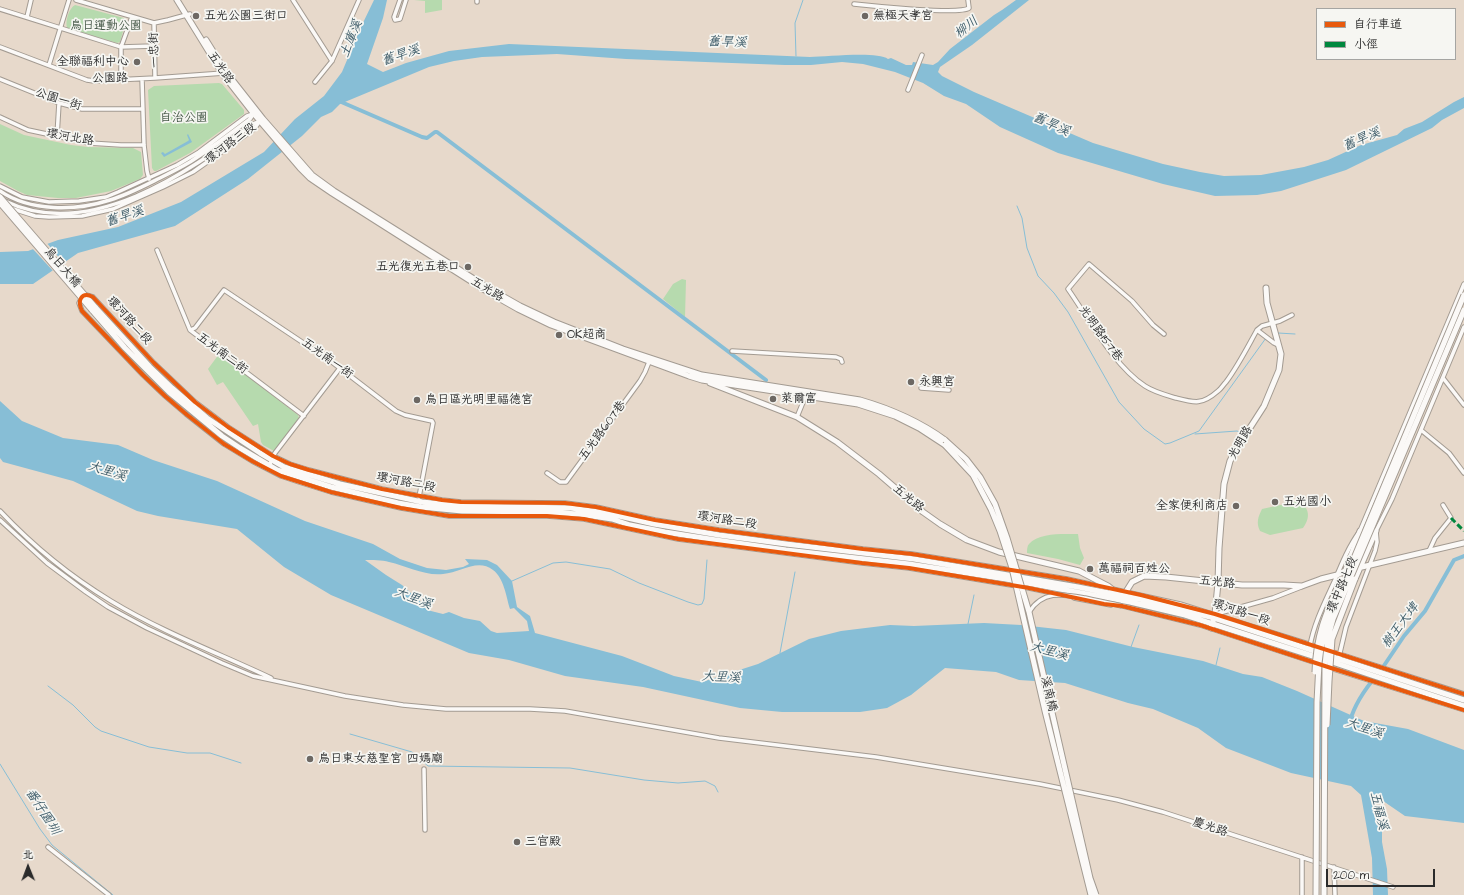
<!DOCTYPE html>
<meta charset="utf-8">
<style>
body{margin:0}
#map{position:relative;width:1464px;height:895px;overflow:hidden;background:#e7d9cb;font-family:"Architects Daughter","LXGW WenKai TC",sans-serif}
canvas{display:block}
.legend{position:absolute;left:1316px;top:8px;width:140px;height:52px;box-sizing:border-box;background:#f6f6f2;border:1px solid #a5a5a2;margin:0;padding:5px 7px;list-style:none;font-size:12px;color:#2b2b2b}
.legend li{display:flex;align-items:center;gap:8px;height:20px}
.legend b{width:20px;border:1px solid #a5a5a2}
.north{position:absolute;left:8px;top:847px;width:40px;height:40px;-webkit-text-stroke:3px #f6f6f2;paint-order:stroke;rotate:359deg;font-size:11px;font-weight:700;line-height:16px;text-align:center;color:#2b2b2b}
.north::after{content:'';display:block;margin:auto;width:14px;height:18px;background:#2b2b2b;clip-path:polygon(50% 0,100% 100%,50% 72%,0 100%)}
.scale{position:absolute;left:1326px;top:869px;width:109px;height:18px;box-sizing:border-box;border:2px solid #2b2b2b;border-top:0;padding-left:5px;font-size:12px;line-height:14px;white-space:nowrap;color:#2b2b2b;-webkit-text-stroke:3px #f6f6f2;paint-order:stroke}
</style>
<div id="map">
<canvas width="1464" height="895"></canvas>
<ul class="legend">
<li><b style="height:5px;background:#e8590c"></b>自行車道</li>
<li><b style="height:5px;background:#00873e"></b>小徑</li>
</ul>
<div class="north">北</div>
<div class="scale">200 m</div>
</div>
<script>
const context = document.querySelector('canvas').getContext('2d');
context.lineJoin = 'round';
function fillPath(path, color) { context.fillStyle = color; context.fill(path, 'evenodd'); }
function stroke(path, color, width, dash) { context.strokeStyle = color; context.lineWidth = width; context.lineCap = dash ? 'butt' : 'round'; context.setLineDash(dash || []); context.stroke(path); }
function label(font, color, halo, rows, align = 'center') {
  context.font = font + ' "Architects Daughter","LXGW WenKai TC",sans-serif'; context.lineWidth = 3.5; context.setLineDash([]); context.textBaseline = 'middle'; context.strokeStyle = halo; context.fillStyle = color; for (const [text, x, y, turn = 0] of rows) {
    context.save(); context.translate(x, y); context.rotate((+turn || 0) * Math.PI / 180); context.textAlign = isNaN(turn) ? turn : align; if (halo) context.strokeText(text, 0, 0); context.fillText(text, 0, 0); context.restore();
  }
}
fillPath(new Path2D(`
 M414 0H442V10L425 13V1Z
 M75 5 124 18 126 21 120 42 117 43 67 28C65 21 69 8 75 5Z
 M219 83 222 84 244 110V114L190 153 156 171H154L152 168 148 90 154 86Z
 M0 124 24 135 71 145 88 147 133 148 141 152 143 175 140 179 111 191 76 198H58L27 195 18 191 0 181Z
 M682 279 686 280 685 317 663 299 673 284Z
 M219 354 298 415 299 418 297 421 274 451 263 445 261 442 258 424 253 426 223 382 217 385 208 369Z
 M1303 500V503H1301C1311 510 1309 520 1303 528L1270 535 1260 531C1256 523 1258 517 1262 509Z
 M1078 534 1080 548 1084 558 1080 565 1058 559 1027 553C1027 550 1027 546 1029 544 1039 532 1065 534 1078 534Z`), '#b6daae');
fillPath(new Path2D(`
 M374 0H387L383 18 367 64 383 72 406 63 449 51 509 44 810 57C826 57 877 51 888 59L891 58 906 65H912L913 62 933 65 938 62 950 49 994 15 1002 10 1016 0H1029L972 45 940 67 938 72 942 76 974 92 1093 143 1163 164 1200 172 1224 176 1261 175 1304 167 1328 160 1361 145 1397 135 1404 129 1422 122 1454 102 1464 97V108L1442 120 1432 128 1346 170 1281 191 1257 195 1215 196 1163 184 1058 153 1000 127 966 104 944 96 923 83 895 72 863 64 842 62 811 65H785L626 59 557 54 482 57 454 61 429 67 340 104 332 112 321 117 302 136 248 179 175 226 78 253 33 284H0V252L28 251 58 240 118 227 181 202 264 152 295 119 324 96 342 72 360 29Z
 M188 134 192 142 164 157 161 153 163 152 165 154 188 141 189 140 187 135Z
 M0 401 22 421 63 438 118 445 153 460 217 481 305 521 373 544 400 559 427 568 446 570 463 567 469 564 465 559 487 560 497 565 512 581 517 607 530 616 535 633 622 656 674 676 702 682 758 664 809 639 841 631 890 625 914 626 984 623 1021 625 1066 630 1133 647 1203 661 1243 674 1262 677 1297 691 1364 721 1408 729 1464 750V823L1405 816 1370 792 1372 803 1382 830V842L1387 869 1388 895H1373L1372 858 1361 795 1351 786 1291 773 1226 748 1198 728 1153 709 1128 703 1065 683 1019 680 996 672 945 668 911 695 887 708 860 712H782L740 708 643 687 565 676 509 660 469 653 331 595 284 567 237 529 158 516 137 511 73 481 3 462 0 458ZM365 560C372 560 382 560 389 562 407 566 424 576 443 574 461 573 477 558 493 570 504 578 506 596 510 609L514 608 527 621 529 631 497 633 491 631 480 621 464 618 449 612 443 614 431 611 402 585 386 575Z`), '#87bed6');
fillPath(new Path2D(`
 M46 242 65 265 54 272 32 248Z`), '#e7d9cb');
stroke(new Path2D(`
 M796 56 795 23 803 0
 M1017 206 1022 218 1027 248 1038 276 1054 293 1068 312 1119 402 1144 429 1165 444 1170 443 1199 431 1266 338
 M1278 333 1295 334
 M1195 434 1237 431 1240 432
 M512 581 553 563 566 562 610 569 639 583 688 602 698 605 702 604 704 599 707 560
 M968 624 974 595
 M1131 647 1139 625
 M780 653 795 572
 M1216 665 1220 648
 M48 686 73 705 95 727 101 731 149 747 187 753H210L241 763
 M350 734 412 752 428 766 570 768 644 780 678 783 705 781 715 786 718 792
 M0 764 40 829 52 845 113 895`), '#87bed6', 1);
stroke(new Path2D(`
 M339 101 422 137 427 138 435 132H437L766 380
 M1381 670 1404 636 1425 611 1454 560 1464 556
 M1350 721C1355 703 1365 689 1377 675`), '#87bed6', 4);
const street = new Path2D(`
 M76 0 154 23 168 20 190 14
 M293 0 332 61
 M400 0 394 17 395 20 400 19 406 0
 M477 0V2
 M854 4C872 6 960 15 969 8L968 0
 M0 9 121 47 154 46
 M27 17 31 0
 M154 23 155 78
 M0 47 87 80 94 81 155 78 224 73
 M49 65 69 0
 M0 79 59 103 82 109H143
 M121 79V47L132 17
 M142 79 144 145 147 171 149 179
 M315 82 332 61 359 0
 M908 90 922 55
 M0 117 28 130 89 143 121 145H144
 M57 136 59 103
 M0 186 22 197 49 202 79 201 106 197 118 192 177 165 199 152 247 116 253 114
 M0 191C30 212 76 211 110 200 127 195 144 186 160 178 170 173 180 168 190 162 210 149 230 134 250 119L254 113
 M5 201C89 242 187 173 253 124L261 121
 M10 208 35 216 49 217 82 216 113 209 163 187 193 172 254 129 260 121
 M157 250 190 330 304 416
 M190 330 195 328 224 290 332 362 396 411 405 415 432 421 433 423 419 497
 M1257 330 1274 343 1278 345
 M1164 334 1153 325 1132 301 1089 264 1068 289C1089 319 1114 366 1145 386 1154 392 1166 395 1176 398 1195 403 1202 405 1218 391 1221 389 1223 385 1226 382 1238 366 1247 348 1257 330L1262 326 1280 321 1292 315
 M732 351 836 357 841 359 842 362
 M1443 378 1464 405
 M921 388 949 390
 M797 417 806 395
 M1421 430 1449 453 1464 473
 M268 468 275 453 340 368
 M547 473 560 482H566L640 381 645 372 649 362
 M0 511C33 546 71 577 111 601 162 632 218 653 271 678
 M0 520 47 563 86 592 108 607 147 628 222 663 253 676 345 696 403 705 446 709H530L565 711 719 738 876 757 1040 784 1118 800 1163 812 1393 887
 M1429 551 1435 538 1451 518 1443 505
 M1058 594 1029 588 909 568 862 563 678 539 584 519 547 516H449L401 508 331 492 299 482 281 476 252 461 224 444 186 414 165 396 143 375 82 311 79 303 82 297 86 295 93 297 154 363 195 402 228 427 273 456 290 464 309 470 382 489 442 500 461 502 565 503 596 507 655 520 719 530 863 549 912 554 1067 579 1180 604 1318 647
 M1074 598 1111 605
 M1119 605 1200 625 1316 663
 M1216 614 1273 598 1301 587
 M1310 646C1314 623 1325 602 1335 580 1342 563 1349 546 1360 531L1464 284
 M1330 651 1464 694
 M1338 661 1346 627 1375 551 1377 542 1376 531 1392 499 1464 327
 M1330 668 1464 710
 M424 769 425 830
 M48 847 109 895
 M1334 867 1335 895
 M1302 895V857`);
const secondary = new Path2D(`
 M177 0 222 73 254 114 300 168 310 178 332 193 488 292 518 309 551 325 689 376 702 380 858 404 895 416 919 428 945 445
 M206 40 226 72 263 119 312 175 334 191 490 289 520 306 554 322 623 349 702 375 860 400C891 409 919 421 945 440
 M95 307 150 367 172 388 207 418 260 453 284 467 340 484 422 502 461 506 571 508 606 513 654 524 719 535 786 544 914 559 1078 587 1140 599 1214 618 1464 700
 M92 310 125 348 169 392 222 436 240 448 277 470 331 487 398 503 421 507 462 511 546 512 579 514 612 519 630 525 665 532 716 540 786 550 909 564 1006 579 1130 602 1185 615 1319 658
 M710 383 797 417 837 442 879 474 923 512 940 524 967 540 999 552 1079 571 1108 586 1118 594
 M1345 572 1360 531
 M1355 579 1376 531
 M1122 598 1132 582 1144 576 1166 577 1242 585H1284L1302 586 1321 579 1337 575 1345 571 1464 543
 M1211 628 1215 614 1218 583 1219 548 1224 484 1230 461 1237 448 1264 406 1279 370 1281 354 1267 303 1266 288
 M1326 660 1464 706`);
stroke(street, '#a39b92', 5.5);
stroke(secondary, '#a39b92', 7);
stroke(street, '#fbf9f7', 3.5);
stroke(secondary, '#fbf9f7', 5);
const streetBridge = new Path2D(`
 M1029 612C1043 590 1062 594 1085 598 1097 601 1110 603 1122 606`);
const secondaryBridge = new Path2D(`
 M0 197 95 307
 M0 203 92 310
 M945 440 966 459 980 477 995 504 1007 538 1029 612 1090 878 1096 895
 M945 445 973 475 991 509 1000 531 1012 568 1045 711 1091 895
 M1315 672C1316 635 1326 613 1341 579
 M1327 725 1329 681 1332 639 1355 579
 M1316 895 1317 702 1319 663 1321 648 1329 618 1464 295
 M1324 895 1325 665 1328 637 1333 619 1464 310`);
stroke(streetBridge, '#a39b92', 5.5, []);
stroke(secondaryBridge, '#a39b92', 7, []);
stroke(streetBridge, '#fbf9f7', 3.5);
stroke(secondaryBridge, '#fbf9f7', 5);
stroke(new Path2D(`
 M1451 518 1464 531`), '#00873e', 3, [6, 3]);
stroke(new Path2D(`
 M1464 694 1215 614 1141 595 1067 579 912 554 863 549 719 530 655 520 596 507 565 503 461 502 442 500 382 489 309 470 290 464 273 456 228 427 195 402 154 363 93 297C81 291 77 301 82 311L143 375 165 396 186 414 224 444 252 461 281 476 331 492 401 508 449 516H547L584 519 678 539 862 563 909 568 1029 588 1104 604 1122 606 1200 625 1331 668 1464 710`), '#e8590c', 4);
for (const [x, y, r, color] of [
 [196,16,4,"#6d6863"],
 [865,16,4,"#6d6863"],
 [137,62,4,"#6d6863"],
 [468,267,4,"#6d6863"],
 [559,335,4,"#6d6863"],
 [911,382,4,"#6d6863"],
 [773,399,4,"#6d6863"],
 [417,400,4,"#6d6863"],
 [1275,502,4,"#6d6863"],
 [1236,506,4,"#6d6863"],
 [1090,569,4,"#6d6863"],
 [310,759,4,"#6d6863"],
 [517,842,4,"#6d6863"]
]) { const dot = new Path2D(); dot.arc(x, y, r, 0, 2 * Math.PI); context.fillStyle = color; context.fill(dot); stroke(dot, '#f6f6f2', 1.5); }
label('12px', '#2b2b2b', '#f6f6f2', [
 ["五光公園三街口",204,16],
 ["無極天孝宮",873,16],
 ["全聯福利中心",129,62,"right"],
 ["五光復光五巷口",460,267,"right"],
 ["OK超商",567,335],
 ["永興宮",919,382],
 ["萊爾富",781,399],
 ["烏日區光明里福德宮",425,400],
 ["五光國小",1283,502],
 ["全家便利商店",1228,506,"right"],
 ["萬福祠百姓公",1098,569],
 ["烏日東女慈聖宮 四媽廟",318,759],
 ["三官殿",525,842]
], 'left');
label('12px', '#445746', '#f6f6f2', [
 ["烏日運動公園",106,26],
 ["自治公園",184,118]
]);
label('12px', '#2b2b2b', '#f6f6f2', [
 ["一忠街",155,50,-92],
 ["五光路",220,68,56],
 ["公園路",110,79,-1],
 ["公園一街",58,100,18],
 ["環河北路",70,138,10],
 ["環河路三段",231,144,-37],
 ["烏日大橋",62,268,49],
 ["五光路",487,290,31],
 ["環河路二段",129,321,48],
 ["光明路157巷",1100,334,54],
 ["五光南二街",222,354,37],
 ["五光南一街",327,359,36],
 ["五光路607巷",603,431,-54],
 ["光明路",1241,443,-60],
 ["環河路二段",406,483,11],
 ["五光路",908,499,40],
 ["環河路二段",727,521,9],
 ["五光路",1217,583,6],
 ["環中路七段",1343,585,-67],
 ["環河路一段",1241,613,18],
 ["溪南橋",1048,694,77],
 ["慶光路",1210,828,18]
]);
label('italic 13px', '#3d5b68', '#f6f6f2', [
 ["柳川",967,28,-39],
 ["土庫溪",352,39,-69],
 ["舊旱溪",727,43,2],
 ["舊旱溪",401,56,-18],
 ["舊旱溪",1051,125,25],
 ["舊旱溪",1362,140,-23],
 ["舊旱溪",125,217,-18],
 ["大里溪",107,472,17],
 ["大里溪",413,599,21],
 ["樹王大埤",1401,626,-53],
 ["大里溪",1049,652,15],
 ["大里溪",721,678,3],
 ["大里溪",1364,729,19],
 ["五福溪",1378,811,76],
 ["番仔園圳",42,812,57]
]);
</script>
